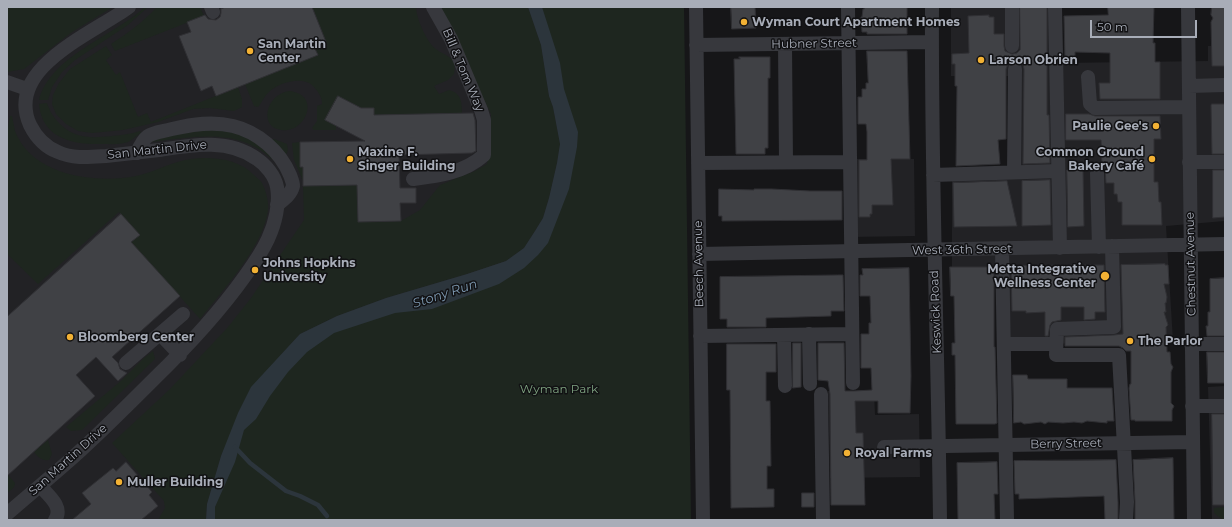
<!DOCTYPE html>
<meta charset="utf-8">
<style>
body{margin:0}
#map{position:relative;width:1232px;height:527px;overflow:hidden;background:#161618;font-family:Montserrat,sans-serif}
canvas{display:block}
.frame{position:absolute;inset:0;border:8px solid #a8adb8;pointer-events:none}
.scale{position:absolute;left:1090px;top:20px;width:107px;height:18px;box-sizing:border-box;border:2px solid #a8adb8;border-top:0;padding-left:5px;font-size:12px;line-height:14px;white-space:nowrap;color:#a8adb8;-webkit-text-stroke:3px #111113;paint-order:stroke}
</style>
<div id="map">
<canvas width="1232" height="527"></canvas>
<div class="frame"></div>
<div class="scale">50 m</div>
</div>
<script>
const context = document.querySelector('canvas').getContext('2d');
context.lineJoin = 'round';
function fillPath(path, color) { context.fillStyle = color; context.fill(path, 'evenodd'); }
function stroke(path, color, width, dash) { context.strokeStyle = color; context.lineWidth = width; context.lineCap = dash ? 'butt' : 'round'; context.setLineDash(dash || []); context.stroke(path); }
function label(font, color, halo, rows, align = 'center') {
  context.font = font + ' Montserrat,sans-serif'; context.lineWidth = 3; context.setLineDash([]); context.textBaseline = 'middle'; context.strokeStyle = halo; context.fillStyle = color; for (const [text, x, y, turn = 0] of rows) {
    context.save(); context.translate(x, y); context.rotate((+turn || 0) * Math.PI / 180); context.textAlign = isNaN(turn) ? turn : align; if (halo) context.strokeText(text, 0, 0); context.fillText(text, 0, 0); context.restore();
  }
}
fillPath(new Path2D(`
 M7 7H535L571 145 537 243 211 520H7Z
 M951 7H1057L1059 63 1208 61V46H1225V221L1166 226 1173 341 1004 345 1003 286 952 287V171H1015L1014 76H951Z
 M850 159H914L915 236 850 237Z
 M1225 386V520H1212L1208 387Z
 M828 391H874L875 415 919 414 920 477 830 478Z`), '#222225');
fillPath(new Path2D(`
 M7 7H113L72 32 24 69 7 72Z
 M145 7H148L128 25 75 60 62 72 52 87 48 100H39C51 55 113 37 145 7Z
 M157 7H200L204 16 115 51 111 44C128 33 143 22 157 7Z
 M312 7H416C416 18 427 43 436 49 446 57 458 56 454 74L448 80 434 86 439 94 449 90C461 93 462 102 462 113L374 115V108H361L338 96 325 119 336 125V130H314L312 128 317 121V106L322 104C322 96 317 90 312 85 301 76 278 83 269 92 264 96 262 103 258 107L254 106 245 84 318 55 314 47 326 42Z
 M440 7H528L541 45 549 96 553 107 560 144 557 163 549 198 543 218 535 231 524 248 506 261 467 274 386 298 337 316 300 334 262 376 221 456 207 504 206 520H158L165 508 164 501 112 443 170 389 228 327 251 298 304 220 303 186 357 185 358 222 401 221 420 210 440 185 475 171 487 164 490 134 491 114Z
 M535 7H684L691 520H211L238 429 318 334 488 280 537 243 571 145Z
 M106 46 112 55 106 60 116 75 120 72 138 117 147 113 151 122 238 87 242 99V107L234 111 210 108 193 109 158 122 123 130 92 133 78 131 66 124 56 114 52 104 53 95 59 83 70 69Z
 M289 91C322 94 306 134 281 130 259 127 265 95 289 91Z
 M47 103C50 112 54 118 60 124 75 139 92 138 112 136 122 135 131 134 140 131L141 133C136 136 132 140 128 142 120 145 111 144 103 144 74 145 42 139 39 104Z
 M10 116H12C13 121 14 126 15 131 32 176 96 184 136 176 155 172 173 161 191 159 212 156 239 159 254 175 256 177 260 180 262 183 266 190 269 203 268 210 264 246 222 291 200 319L131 242 139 235 119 212 38 284 7 254V132Z
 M212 129 234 133 253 140 274 157 275 162C239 126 195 137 151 142L150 139 178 133Z
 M274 139 287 144 288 150 286 155 271 140Z
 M300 142V167H303V181L294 160 292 143Z
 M153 351 155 359 82 430 71 431 66 427 122 380 144 358Z
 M48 440 52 454 49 460C42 461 38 457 34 452Z
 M8 475 15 483C15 488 11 490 7 493V476Z
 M1225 507V520H1223L1214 513V508Z`), '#1e261f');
fillPath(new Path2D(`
 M528 7H542L560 63 564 89 578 132 577 147 569 189 548 243 538 255 524 268 499 284 432 309 395 313 334 333 307 352 288 372 270 396 256 419 244 430 235 462 215 507V520H206L207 504 221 456 238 413 251 387 300 334 337 316 386 298 467 274 506 261 524 248 535 231 543 218 549 198 557 163 560 144 553 107 549 96 541 45Z`), '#2c353c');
stroke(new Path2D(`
 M235 447 250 463 286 491 300 496 318 505 327 516`), '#2c353c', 4.5);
const building = new Path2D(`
 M226 7H312L326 42 314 47 318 55 216 96 212 86 201 91 179 36 191 32 187 22 205 15 208 19 216 20 220 17 221 13V9Z
 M731 7H755L756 28 732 29Z
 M864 7H907V34H867V32H862L861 17H862L863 9H864Z
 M1020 7H1047V115H1049L1050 163 1023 164 1024 69 1023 65 1020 62 1015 61 1008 64 1006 69V139L998 140 1000 164 956 166 957 86H955V64H952V54L969 53 968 16 989 15V17H994V34H1004V46L1005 51 1012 54 1017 53 1020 50Z
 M1108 7H1154L1153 43H1155V62H1160V99H1100L1099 83H1110V53L1075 52V60H1065L1064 16 1108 15Z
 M1212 7H1225V66H1212L1211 22 1213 18 1211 15Z
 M867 51H907L910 159H891L893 205H872V214H870V217H859V160H867V132L866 124H858V97H862V89H866V83H868Z
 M739 57H770V78H768V148H765V154H736L734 59H740Z
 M338 96 361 108H374V115L473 113 475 120 476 151 472 153 399 155 400 188H416V203H400L401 221 358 222 357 185 303 186V167H300V142L365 141 325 120Z
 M1212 104H1225V154H1212L1211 105Z
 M1066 114H1089L1095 116H1160L1161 139H1154V182H1158L1159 202H1161L1162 225H1122V202H1118L1117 194H1114V183H1106L1105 166H1102L1101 140H1066Z
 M1067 170H1083L1084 226 1068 227Z
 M1213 170H1225V217L1213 218Z
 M1050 180 1051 225 1022 226V181Z
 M1007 181 1017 226 954 227 953 183Z
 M719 189 754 190V189H772L810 191H842V220L722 221V216H719Z
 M121 214 140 235 131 242 180 296 112 357 118 363 120 369 127 373 118 381 96 357 76 375 95 396 7 476V317Z
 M1165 264V265H1168L1169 284H1164L1167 297 1166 303H1165L1166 312H1164L1168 325 1166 327 1167 352H1170L1171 364 1173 367 1171 372V403L1174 406 1172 410V421H1135V420H1131L1129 388 1130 384H1131V351H1126L1123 348 1119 346H1065V337L1114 335 1123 334 1121 265Z
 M1103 265H1104L1105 312H1095V319L1084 320V307H1061V320L1052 322 1050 325 1048 336H1045V312L1026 313V311H1012L1011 266Z
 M950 267H994V347H995L997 423 995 424H956L955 355H952V343H955L954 296H951Z
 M909 268 911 376 910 413H878V401H855L856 433H863L865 505H831L830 394 828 381 818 380V343H844L845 391H854L872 390 871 368H861V334H869V323H871L870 296H860V275H863L862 269Z
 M838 275H843L844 311H831V316L766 318V327H727V319H720V277Z
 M1225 278V336H1207L1206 326H1208V312H1210V279Z
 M793 343H801V387L793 388Z
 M727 344H776V372H766V401H770L771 466H767V489H774V507L731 508 730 390H727Z
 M1207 352H1225V383H1208Z
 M1013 375H1027L1028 379H1067V388H1112L1114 421H1107V423L1087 421 1082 423 1074 422 1063 423 1048 422 1045 424 1041 422 1024 424 1021 422 1014 423Z
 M1212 414H1225V505H1213Z
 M1173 458 1174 520H1135V502L1133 460Z
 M1116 460 1118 502V520H1105L1104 496 1019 499V494H1015L1014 461Z
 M126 462 152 492 149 495 158 506 141 520H72L91 504 82 493 113 468 116 471Z
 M997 462 998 494H994L995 520H958L957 463Z
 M802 493H814V507H802Z`);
fillPath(building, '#404145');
stroke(building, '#303034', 1);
stroke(new Path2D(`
 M211 7 213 12
 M696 7 703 520
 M848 7 853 383
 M932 7C931 178 938 349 940 520
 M1012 7V46
 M1055 7 1060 248
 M1188 7 1194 520
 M785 44 786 162
 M696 45 932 42
 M1088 77 1090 104 1095 108 1189 107
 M7 82 27 89
 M1189 86 1225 85
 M137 153C146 131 152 134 172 129 193 124 213 121 233 126 258 132 280 151 290 175 291 178 293 182 293 186 291 195 283 200 277 205
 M1189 162H1225
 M698 163 850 162
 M1014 172 1015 69
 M1097 173 1099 247
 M933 175 1058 171
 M413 179C438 176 464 173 484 155V120L481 110 451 39 433 7
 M1112 246 1114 327 1057 329 1056 355H1119L1127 502 1126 520
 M1002 249 1007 520
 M699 254 1225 244
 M160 334 180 355
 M809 334 810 384
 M784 335 785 386
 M700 336 852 334
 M1004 344H1056
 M1191 344H1225
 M126 363 183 314
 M821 394 823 520
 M1192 406H1225
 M884 447 1193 442
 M40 486C48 495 64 507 55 520
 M7 514C31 493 57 472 81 450 106 427 130 403 154 379 187 347 218 314 245 276 253 265 262 252 268 239 275 224 280 204 277 187 275 176 266 165 257 159 228 138 191 145 159 150 141 152 123 154 106 156 90 157 73 159 58 152 45 147 36 137 30 125 4 68 94 33 129 7`), '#37383d', 14);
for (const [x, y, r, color] of [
 [744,22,4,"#f2b134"],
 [250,51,4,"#f2b134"],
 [981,60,4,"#f2b134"],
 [1156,126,4,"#f2b134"],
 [350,159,4,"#f2b134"],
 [1152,159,4,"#f2b134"],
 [255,270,4,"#f2b134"],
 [1105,276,5,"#f2b134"],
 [70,337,4,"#f2b134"],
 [1130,341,4,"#f2b134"],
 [847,453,4,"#f2b134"],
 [119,482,4,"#f2b134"]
]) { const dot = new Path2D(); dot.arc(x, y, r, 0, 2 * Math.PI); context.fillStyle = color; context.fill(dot); stroke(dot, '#111113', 1.5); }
label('bold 12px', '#a8adb8', '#111113', [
 ["Wyman Court Apartment Homes",752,22],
 ["San Martin",258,44],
 ["Center",258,58],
 ["Larson Obrien",989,60],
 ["Paulie Gee's",1148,126,"right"],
 ["Maxine F.",358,152],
 ["Singer Building",358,166],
 ["Common Ground",1144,152,"right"],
 ["Bakery Café",1144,166,"right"],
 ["Johns Hopkins",263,263],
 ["University",263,277],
 ["Metta Integrative",1096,269,"right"],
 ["Wellness Center",1096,283,"right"],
 ["Bloomberg Center",78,337],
 ["The Parlor",1138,341],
 ["Royal Farms",855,453],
 ["Muller Building",127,482]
], 'left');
label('12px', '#a8adb8', '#111113', [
 ["Hubner Street",814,44,-1],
 ["Bill & Tom Way",463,70,67],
 ["San Martin Drive",157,150,-6],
 ["West 36th Street",962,250,-1],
 ["Beech Avenue",699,264,-91],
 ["Chestnut Avenue",1191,264,-91],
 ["Keswick Road",936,312,-92],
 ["Berry Street",1066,444,-1],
 ["San Martin Drive",68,460,-42]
]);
label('12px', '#7fa381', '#111113', [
 ["Wyman Park",559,389]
]);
label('italic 13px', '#7f9bb3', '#111113', [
 ["Stony Run",445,294,-18]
]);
</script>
